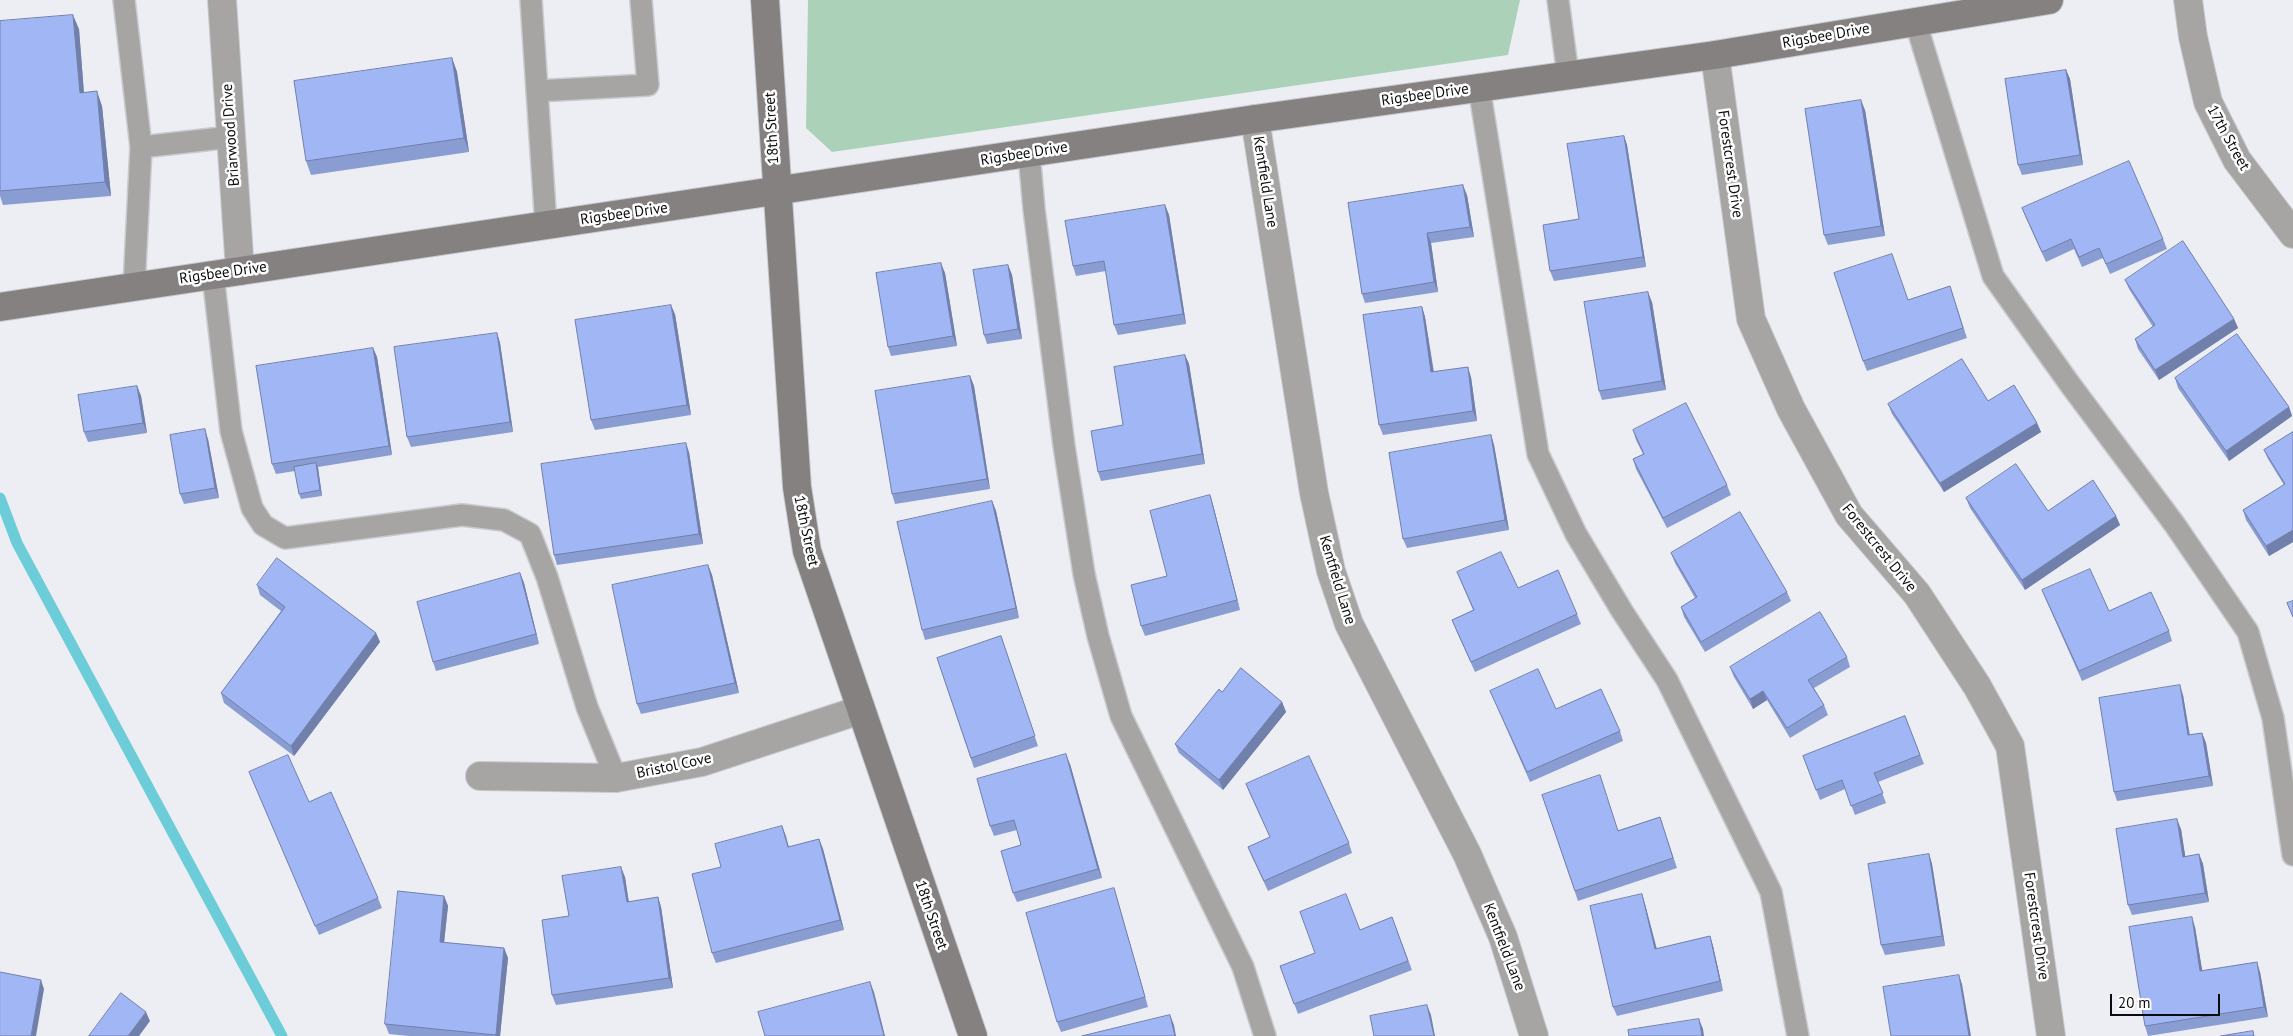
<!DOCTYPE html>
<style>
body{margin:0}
#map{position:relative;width:2293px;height:1036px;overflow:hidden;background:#eceef3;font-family:"PT Sans",sans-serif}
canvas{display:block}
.scale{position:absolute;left:2110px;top:994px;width:110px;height:22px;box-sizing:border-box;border:2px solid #0b0c0d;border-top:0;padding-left:6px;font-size:15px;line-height:18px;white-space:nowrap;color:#0b0c0d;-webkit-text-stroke:4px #fff;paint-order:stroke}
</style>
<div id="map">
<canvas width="2293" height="1036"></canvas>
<div class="scale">20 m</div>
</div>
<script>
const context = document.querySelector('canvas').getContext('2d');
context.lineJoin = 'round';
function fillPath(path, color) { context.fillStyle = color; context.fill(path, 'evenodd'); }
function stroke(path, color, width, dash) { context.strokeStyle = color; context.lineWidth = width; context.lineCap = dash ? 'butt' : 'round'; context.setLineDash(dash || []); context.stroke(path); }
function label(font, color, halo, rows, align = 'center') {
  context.font = font + ' "PT Sans",sans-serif'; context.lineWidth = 5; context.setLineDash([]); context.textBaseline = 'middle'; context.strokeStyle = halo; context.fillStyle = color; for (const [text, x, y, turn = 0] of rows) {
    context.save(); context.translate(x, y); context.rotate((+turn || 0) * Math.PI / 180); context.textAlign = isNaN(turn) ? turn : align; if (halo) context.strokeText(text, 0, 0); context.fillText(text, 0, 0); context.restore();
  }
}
fillPath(new Path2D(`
 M808 0H1520L1508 55 832 152 806 128Z`), '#abd2b8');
stroke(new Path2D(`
 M0 498 17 543 282 1036`), '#6cccd7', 11);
const lane = new Path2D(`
 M124 0 141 147 134 287
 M531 0 546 226
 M1558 0 1568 75
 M1915 20 1993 276 2069 383 2175 525 2248 632 2273 718 2293 855
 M1479 87 1538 454 1576 534 1622 611 1667 680 1771 892 1798 1036
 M537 91 648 85 641 0
 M141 147 231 137
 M1029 153 1034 209 1064 446 1084 574 1098 636 1121 716 1243 967 1265 1036
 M213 275 231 431 252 508 263 525 285 538 462 515 504 520 530 534 547 577 587 707 616 778`);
const street = new Path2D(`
 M222 0 240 271
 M2188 0 2193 37 2208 102 2237 160 2293 234
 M1715 55 1751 319 1791 409 1849 515 1917 594 1977 686 2010 746 2051 1036
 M1255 119 1314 493 1331 571 1349 624 1467 854 1503 937 1534 1036
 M480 776 616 778 702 762 860 710`);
const secondary = new Path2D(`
 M765 0 797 487 807 551 973 1036
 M0 307 1255 119 1715 55 2049 0`);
stroke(lane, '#c8cace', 24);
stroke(street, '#c8cace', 30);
stroke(secondary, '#c8cace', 30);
stroke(lane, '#a7a5a4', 21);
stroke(street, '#a7a5a4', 28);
stroke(secondary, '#858181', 28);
fillPath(new Path2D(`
 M0 21 79 29 84 93 102 106 111 196 3 205 0 196Z
 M452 58 457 72 469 152 311 175 306 161Z
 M2066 70 2070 79 2083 165 2022 175 2018 165Z
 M1865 110 1885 236 1828 245 1824 235Z
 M1624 136 1627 145 1646 267 1554 281 1550 271Z
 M1467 195 1474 237 1431 243 1438 292 1365 303 1362 294Z
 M1165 205 1169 215 1186 324 1118 335 1114 325 1106 271 1076 276 1073 266Z
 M2022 208 2163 239 2167 249 2110 274 2103 258 2082 267 2074 249 2046 262 2026 218Z
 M1008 265 1012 275 1022 339 987 344 984 335Z
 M945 273 957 346 891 356 888 347Z
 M2125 280 2234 319 2238 328 2159 380 2138 349 2135 339 2153 327 2129 289Z
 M1950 286 1967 338 1867 371 1863 361Z
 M1652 302 1666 390 1602 400 1599 391Z
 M1422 307 1425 317 1434 372 1471 377 1477 421 1383 435 1379 425Z
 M675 314 691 415 595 430 591 420Z
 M497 333 500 343 513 432 411 447 407 437Z
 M373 348 377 357 392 455 318 467 322 496 301 499 299 494 295 471 276 474 272 464Z
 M1185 355 1189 364 1205 464 1101 481 1098 472 1123 425Z
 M970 376 974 386 990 489 895 504 892 494Z
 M2175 378 2289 407 2292 416 2229 461 2178 388Z
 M137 386 141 396 147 433 88 442 84 432Z
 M1988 401 2037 423 2041 432 1944 492 1892 414 1888 404Z
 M1633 430 1727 485 1731 495 1667 528 1636 469 1633 459 1643 454 1636 440Z
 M2293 432V542L2269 556 2246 520 2243 510 2284 485 2268 459 2264 450Z
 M1491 435 1494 445 1509 530 1407 548 1403 539Z
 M208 439 219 498 184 504 180 494Z
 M689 452 703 544 557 565 554 555Z
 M1210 495 1213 505 1240 610 1145 636 1141 626 1167 576Z
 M1966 498 2048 511 2116 516 2120 525 2025 590 1970 508Z
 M992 501 996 511 1019 618 925 640 922 630Z
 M1671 553 1787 592 1791 601 1705 652 1684 617 1681 607 1695 598 1675 563Z
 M708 565 712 575 739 693 641 714 637 704Z
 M1457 572 1518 588 1577 614 1581 624 1475 672 1456 630 1452 620 1473 610Z
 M520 573 524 583 539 644 436 671 433 662Z
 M257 585 376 633 380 642 294 756 224 703 221 693 281 611 260 595Z
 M2042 590 2169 631 2172 641 2082 681 2046 600Z
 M1001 636 1038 746 974 768 937 658Z
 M1847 657 1850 667 1814 688 1824 705 1828 715 1790 738 1767 700 1753 709 1734 677 1730 667Z
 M1490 691 1556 709 1620 731 1623 741 1530 782 1494 700Z
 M2183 695 2190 735 2202 733 2206 743 2213 786 2117 801 2114 792Z
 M1282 702 1286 712 1223 790 1179 753 1175 744Z
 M1905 716 1924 764 1878 782 1886 803 1855 815 1845 789 1820 800 1803 756Z
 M1070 764 1102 878 1017 902 1013 893 1021 845 1017 830 994 836 990 826Z
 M249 772 309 802 378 898 382 908 319 935Z
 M1246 784 1349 843 1352 853 1268 891 1252 857 1248 847 1270 837 1250 794Z
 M1542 795 1619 830 1660 817 1677 868 1578 901Z
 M782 826 789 847 819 839 823 849 844 930 716 963 712 953 721 867Z
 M2181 829 2185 857 2199 854 2203 864 2209 902 2132 915 2128 905Z
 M1929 854 1932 864 1945 946 1885 955 1881 945Z
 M625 877 629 902 658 897 661 907 673 988 556 1005 552 995 569 916Z
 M1114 888 1117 898 1148 1007 1061 1032 1057 1022Z
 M444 896 448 906 444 943 504 948 508 958 500 1036H409L389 1034 385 1024Z
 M1645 904 1657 949 1710 936 1713 946 1723 991 1617 1016 1613 1007Z
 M1392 917 1412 970 1298 1014 1280 966 1315 953 1360 930Z
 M2195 927 2202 971 2260 972 2268 1017 2148 1036 2145 1026Z`), '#8a9dd2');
fillPath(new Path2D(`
 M73 15 79 29 85 107 80 93Z
 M452 58 457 72 469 152 464 138Z
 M2066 70 2070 79 2083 165 2080 155Z
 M97 91 102 106 111 196 105 182Z
 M1861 100 1865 110 1885 236 1881 226Z
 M1624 136 1627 145 1646 267 1643 257Z
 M1463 185 1467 195 1474 237 1470 227Z
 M1165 205 1169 215 1186 324 1183 314Z
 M1427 233 1431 243 1438 292 1434 282Z
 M941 263 945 273 957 346 953 336Z
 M1008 265 1012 275 1022 339 1018 329Z
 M1648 292 1652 302 1666 390 1662 381Z
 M671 305 675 314 691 415 687 405Z
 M1422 307 1425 317 1435 382 1431 372Z
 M2234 319 2238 328 2159 380 2155 370Z
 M497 333 500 343 513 432 510 422Z
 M373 348 377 357 392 455 389 446Z
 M1185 355 1189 364 1205 464 1202 454Z
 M1468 367 1471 377 1477 421 1473 411Z
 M970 376 974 386 990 489 987 479Z
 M137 386 141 396 147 433 143 423Z
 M2289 407 2292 416 2229 461 2226 451Z
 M2037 423 2041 432 1944 492 1940 483Z
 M205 429 208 439 219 498 215 488Z
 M1491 435 1494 445 1509 530 1505 520Z
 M686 443 689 452 703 544 699 534Z
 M316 463 318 468 322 496 320 490Z
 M1210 495 1213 505 1240 610 1237 600Z
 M992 501 996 511 1019 618 1016 608Z
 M2116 516 2120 525 2025 590 2022 580Z
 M2293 530V542L2269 556 2266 546Z
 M708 565 712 575 739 693 735 683Z
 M520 573 524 583 539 644 536 634Z
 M376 633 380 642 294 756 291 746Z
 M2180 685 2183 695 2191 745 2188 735Z
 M1763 691 1767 700 1753 709 1750 699Z
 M1282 702 1286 712 1223 790 1219 780Z
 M2202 733 2206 743 2213 786 2209 776Z
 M1066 754 1070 764 1102 878 1098 869Z
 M2177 819 2181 829 2187 867 2183 857Z
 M782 826 786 836 791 857 788 847Z
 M819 839 823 849 844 930 840 920Z
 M1929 854 1932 864 1945 946 1942 936Z
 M2199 854 2203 864 2209 902 2205 893Z
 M621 867 625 877 630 912 627 902Z
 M1114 888 1117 898 1148 1007 1145 997Z
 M1642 894 1645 904 1659 959 1655 949Z
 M444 896 448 906 443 952 440 942Z
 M658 897 661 907 673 988 669 978Z
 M2192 917 2195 927 2204 981 2200 971Z
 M1710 936 1713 946 1723 991 1720 981Z
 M504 948 508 958 500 1036H496Z
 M2257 962 2260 972 2268 1017 2264 1007Z
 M1959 975 1962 984 1971 1036H1969Z
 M41 980 44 989 36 1036H31Z
 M870 982 874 992 885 1036H884Z
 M1427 1005 1431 1015 1435 1036H1434Z
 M146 1012 150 1021 139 1036H128Z
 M1170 1015 1174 1025 1176 1036H1175Z
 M1699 1019 1703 1029 1704 1036H1702Z`), '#717fab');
const building = new Path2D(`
 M73 15 80 93 97 91 105 182 0 191V21Z
 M452 58 464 138 306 161 294 81Z
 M2066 70 2080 155 2018 165 2005 79Z
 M1861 100 1881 226 1824 235 1805 109Z
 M1624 136 1643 257 1550 271 1543 225 1579 219 1567 144Z
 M2129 161 2163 239 2106 264 2099 248 2079 257 2071 239 2042 252 2022 208Z
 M1463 185 1470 227 1427 233 1434 282 1362 294 1348 203Z
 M1165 205 1183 314 1114 325 1104 261 1073 266 1065 221Z
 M2183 241 2234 319 2155 370 2135 339 2155 325 2125 280Z
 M1892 254 1908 300 1950 286 1963 328 1863 361 1834 273Z
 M941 263 953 336 888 347 876 273Z
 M1008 265 1018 329 984 335 973 270Z
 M1648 292 1662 381 1599 391 1584 302Z
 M671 305 687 405 591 420 575 320Z
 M1422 307 1431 372 1468 367 1473 411 1379 425 1363 315Z
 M497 333 510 422 407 437 394 347Z
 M2237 334 2289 407 2226 451 2175 378Z
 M373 348 389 446 272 464 256 366Z
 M1185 355 1202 454 1098 472 1091 431 1123 425 1114 367Z
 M1962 359 1988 401 2014 385 2037 423 1940 483 1888 404Z
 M970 376 987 479 892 494 875 391Z
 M137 386 143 423 84 432 78 395Z
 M1686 403 1727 485 1663 518 1633 459 1644 454 1633 430Z
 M205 429 215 488 180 494 170 435Z
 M2293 432V530L2266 546 2243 510 2285 484 2264 450Z
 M1491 435 1505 520 1403 539 1389 453Z
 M686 443 699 534 554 555 541 464Z
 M316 463 320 490 299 494 294 467Z
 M2016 464 2048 511 2093 480 2116 516 2022 580 1966 498Z
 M1210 495 1237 600 1141 626 1131 585 1167 576 1150 511Z
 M992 501 1016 608 922 630 897 522Z
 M1740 512 1787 592 1701 642 1681 607 1697 597 1671 553Z
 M1501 552 1518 588 1558 570 1577 614 1471 662 1452 620 1474 610 1457 572Z
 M277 558 376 633 291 746 221 693 285 607 257 585Z
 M708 565 735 683 637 704 612 585Z
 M2090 569 2109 611 2151 592 2169 631 2079 671 2042 590Z
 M520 573 536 634 433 662 417 602Z
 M2293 601V617L2287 603Z
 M1820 612 1847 657 1808 680 1824 705 1787 728 1763 691 1750 699 1730 667Z
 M1001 636 1035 736 971 758 937 658Z
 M1241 668 1282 702 1219 780 1175 744 1219 689 1222 692Z
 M1538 669 1556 709 1601 689 1620 731 1527 772 1490 691Z
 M2180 685 2188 735 2202 733 2209 776 2114 792 2099 698Z
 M1905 716 1920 755 1874 773 1883 793 1851 806 1842 780 1816 790 1803 756Z
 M1066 754 1098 869 1013 893 1001 851 1021 845 1014 820 990 826 977 779Z
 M288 755 309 802 331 792 378 898 315 926 249 772Z
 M1309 756 1349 843 1264 881 1248 847 1270 837 1246 784Z
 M1600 775 1618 831 1660 817 1673 858 1575 891 1542 795Z
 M2177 819 2183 857 2199 854 2205 893 2128 905 2116 829Z
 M782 826 788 847 819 839 840 920 712 953 692 874 721 867 715 844Z
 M1929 854 1942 936 1881 945 1868 864Z
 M621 867 627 902 658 897 669 978 552 995 542 920 569 916 562 876Z
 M1114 888 1145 997 1057 1022 1026 913Z
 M398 891 444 896 440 942 504 948 496 1035 385 1024Z
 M1346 894 1360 930 1392 917 1408 961 1294 1004 1280 966 1315 953 1300 912Z
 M1642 894 1655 949 1710 936 1720 981 1613 1007 1590 906Z
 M2192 917 2200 971 2257 962 2264 1007 2145 1026 2129 927Z
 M0 972 41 980 31 1036H0Z
 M1959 975 1969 1036H1891L1883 987Z
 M870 982 884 1036H765L758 1012Z
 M121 993 146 1012 128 1036H89Z
 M1427 1005 1434 1036H1374L1370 1016Z
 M1170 1015 1175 1036H1082Z
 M1699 1019 1702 1036H1629L1628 1030Z
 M2253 1031 2254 1036H2221Z`);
fillPath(building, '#a1b6f4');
stroke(building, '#717fab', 1);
label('15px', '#0b0c0d', '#fff', [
 ["Rigsbee Drive",1826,36,-10],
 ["Rigsbee Drive",1425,95,-8],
 ["18th Street",772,128,-93],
 ["Briarwood Drive",231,135,-94],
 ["17th Street",2228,138,61],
 ["Rigsbee Drive",1024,154,-9],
 ["Forestcrest Drive",1730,164,82],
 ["Kentfield Lane",1265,182,81],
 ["Rigsbee Drive",624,214,-8],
 ["Rigsbee Drive",223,273,-8],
 ["18th Street",806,531,78],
 ["Forestcrest Drive",1879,548,51],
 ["Kentfield Lane",1337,580,73],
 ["Bristol Cove",674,766,-12],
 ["18th Street",931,915,71],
 ["Forestcrest Drive",2036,926,82],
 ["Kentfield Lane",1504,947,69]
]);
</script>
